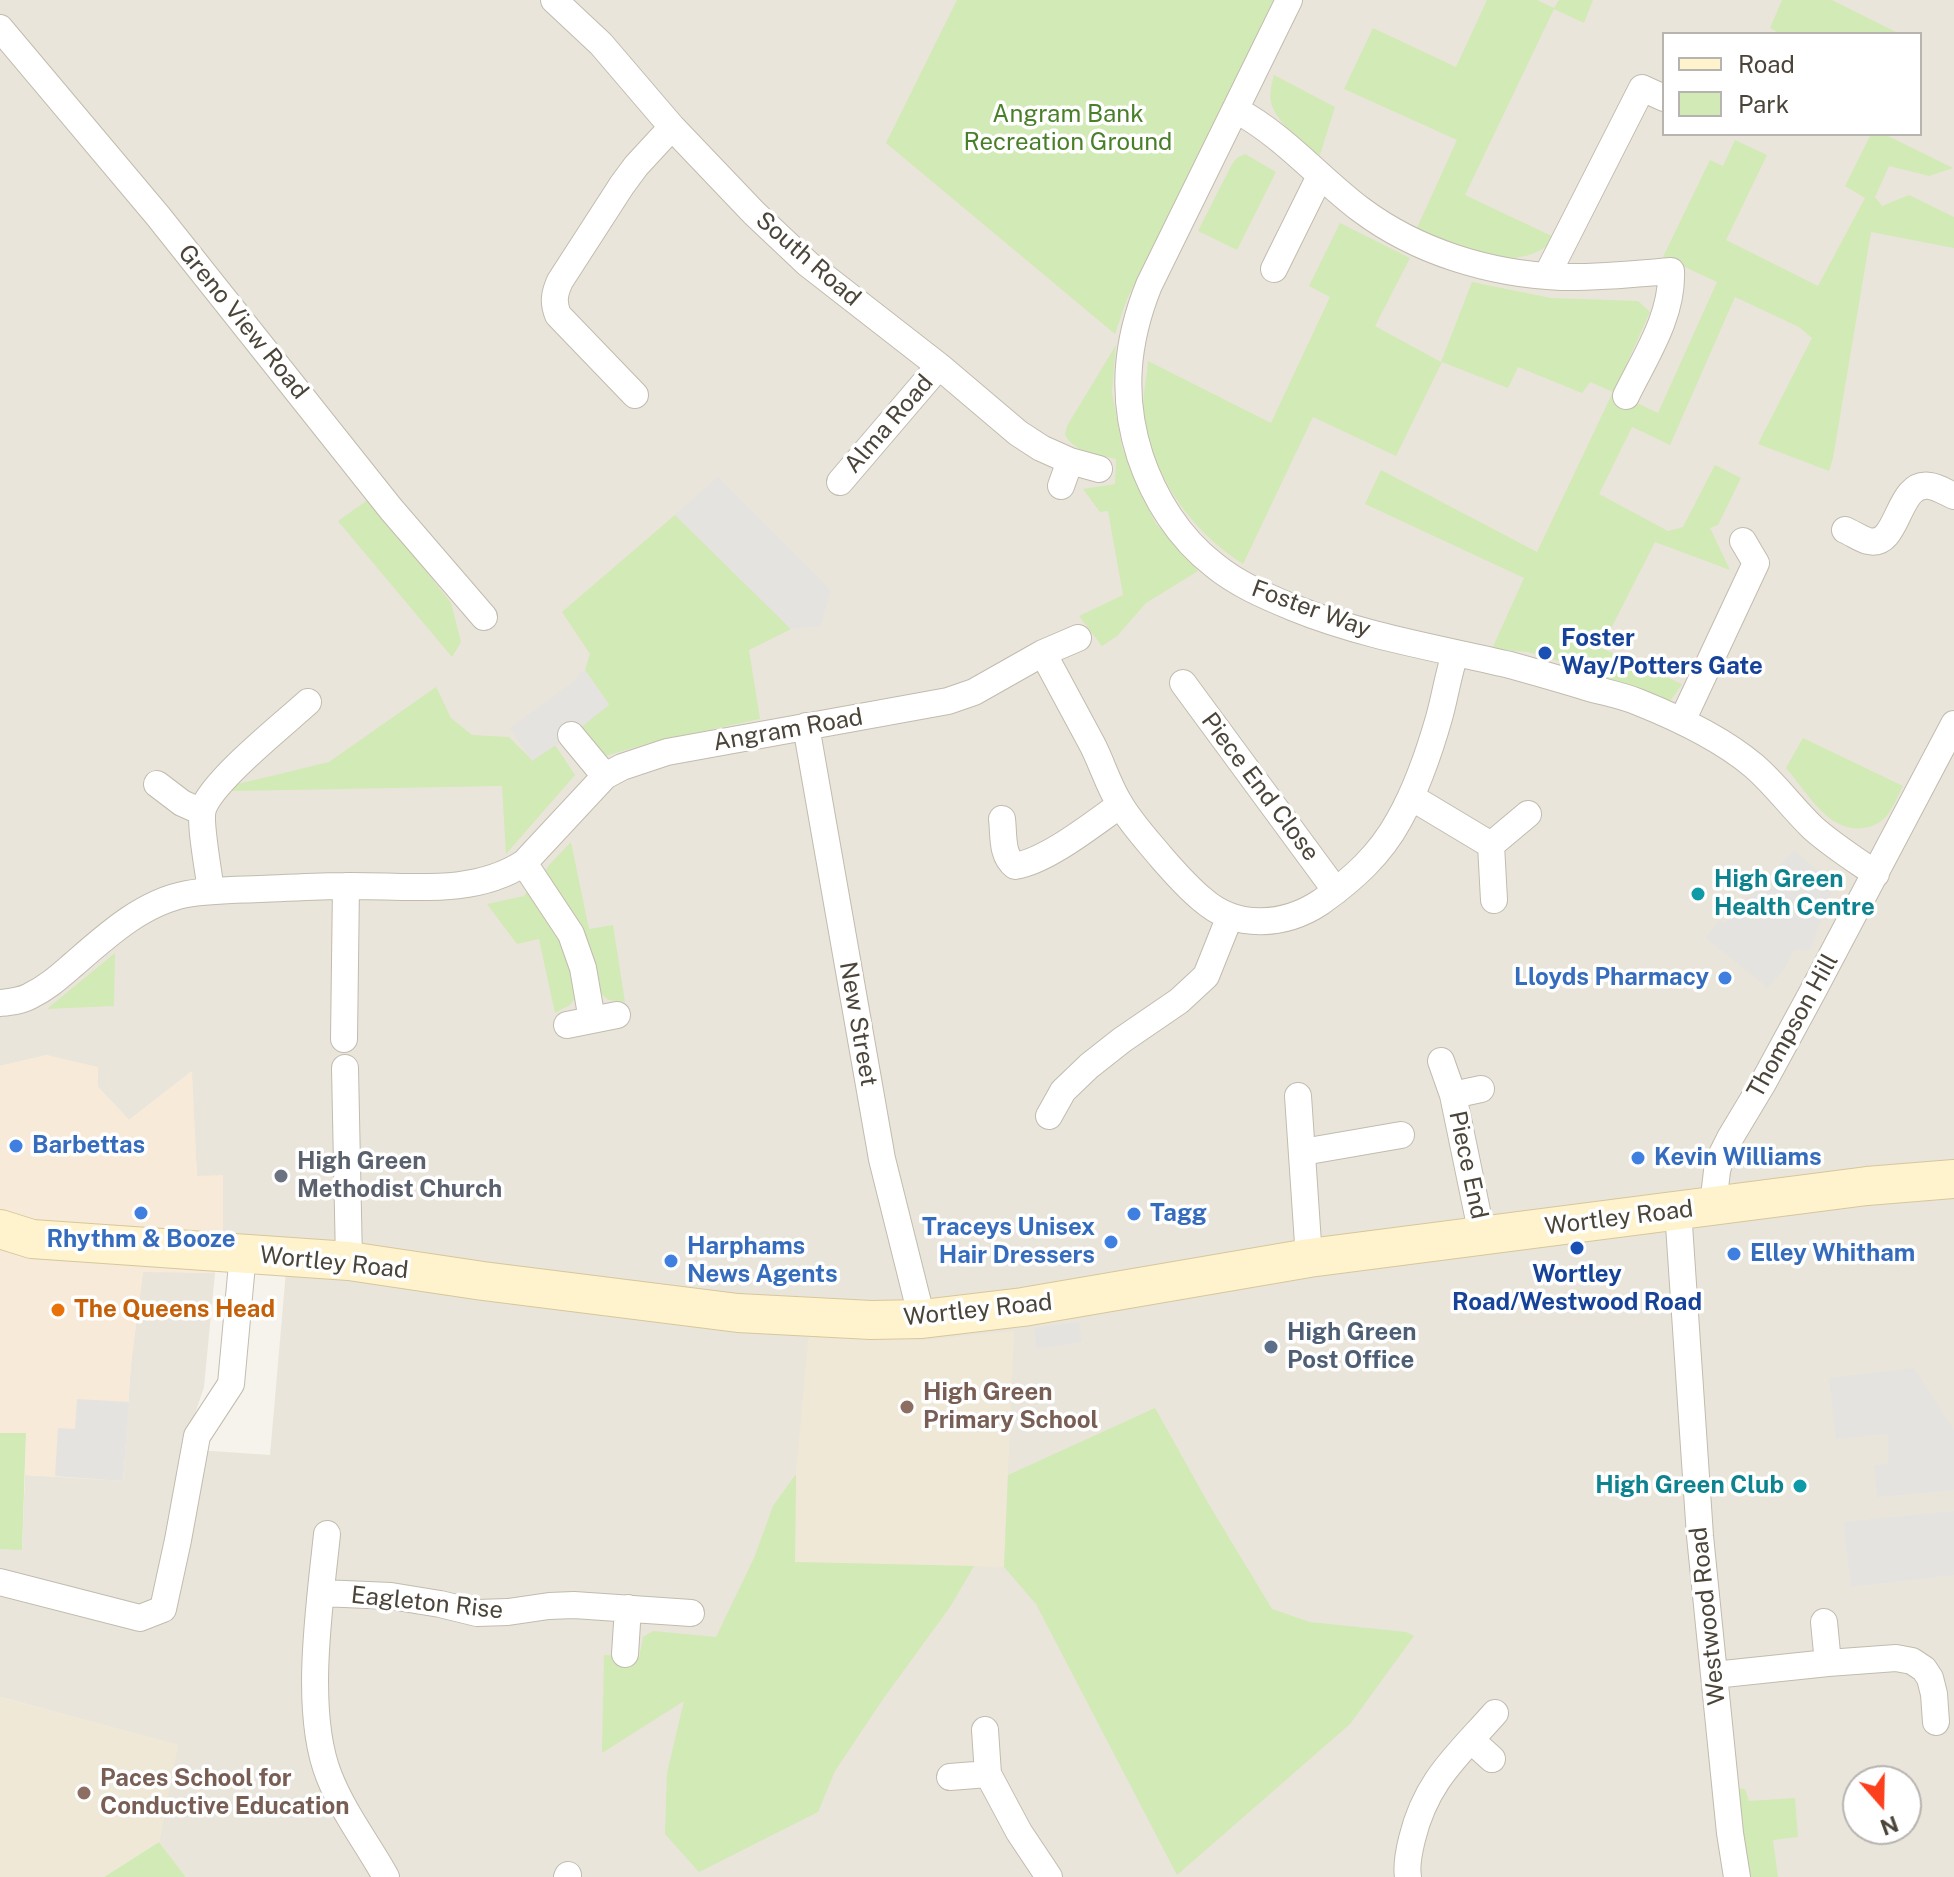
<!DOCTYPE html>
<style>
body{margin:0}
#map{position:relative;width:1954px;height:1877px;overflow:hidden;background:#f6f3ec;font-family:"Public Sans",sans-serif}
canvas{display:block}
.legend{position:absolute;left:1662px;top:32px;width:260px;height:104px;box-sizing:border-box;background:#fff;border:2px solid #b7b4b0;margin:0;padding:10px 14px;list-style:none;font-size:24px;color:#4b4439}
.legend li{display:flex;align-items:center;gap:16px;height:40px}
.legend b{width:40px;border:2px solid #b7b4b0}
.north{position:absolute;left:1842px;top:1765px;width:80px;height:80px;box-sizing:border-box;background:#fff;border:2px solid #b7b4b0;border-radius:50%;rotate:160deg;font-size:22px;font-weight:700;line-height:32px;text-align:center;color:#4b4439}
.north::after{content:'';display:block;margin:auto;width:28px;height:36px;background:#fc3f1d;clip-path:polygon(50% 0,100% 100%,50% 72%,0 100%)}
</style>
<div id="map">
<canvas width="1954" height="1877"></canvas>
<ul class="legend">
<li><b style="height:10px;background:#fff3cd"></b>Road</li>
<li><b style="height:22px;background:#d2eab5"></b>Park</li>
</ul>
<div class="north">N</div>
</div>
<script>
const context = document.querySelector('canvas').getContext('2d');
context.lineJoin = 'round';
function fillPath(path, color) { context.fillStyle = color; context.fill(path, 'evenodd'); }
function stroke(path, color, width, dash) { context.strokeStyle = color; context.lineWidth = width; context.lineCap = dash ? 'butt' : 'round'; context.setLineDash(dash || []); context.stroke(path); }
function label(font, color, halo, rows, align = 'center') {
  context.font = font + ' "Public Sans",sans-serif'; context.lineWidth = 7; context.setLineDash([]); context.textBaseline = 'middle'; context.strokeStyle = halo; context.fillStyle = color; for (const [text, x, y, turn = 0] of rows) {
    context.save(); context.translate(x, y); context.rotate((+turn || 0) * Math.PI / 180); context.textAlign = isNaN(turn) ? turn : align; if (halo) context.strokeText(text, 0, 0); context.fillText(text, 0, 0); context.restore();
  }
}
fillPath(new Path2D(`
 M0 0H1954V1877H186L159 1842 177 1745 0 1697V1549H22L25 1475 123 1480 131 1363 143 1271 215 1273 204 1387 183 1449 270 1455 286 1271 223 1243 197 1177 191 1072 129 1120 98 1087 47 1055 0 1066ZM1664 34H1920V134H1664ZM1858 1781H1906V1829H1858Z`), '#eae5da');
fillPath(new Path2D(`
 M47 1055 98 1067V1087L129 1120 192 1071 197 1176 223 1175V1243L215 1273 143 1272 131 1363 123 1481 25 1475 26 1433H0V1066Z`), '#f7ead8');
fillPath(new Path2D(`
 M1014 1331 1004 1567 795 1562 796 1474 809 1333 923 1340Z
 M0 1697 178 1745 159 1842 104 1877H0Z`), '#efe8d6');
fillPath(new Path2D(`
 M957 0H1273L1259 35 1127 299 1115 334 886 143Z
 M1487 0H1537L1554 8 1559 0H1593L1584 23 1554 9 1465 195 1556 238C1516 279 1461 247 1417 228L1457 140 1344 89 1373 28 1456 67Z
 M1782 0H1832L1900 34H1781L1770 28Z
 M1274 75 1335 107 1319 158C1306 146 1279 124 1273 108 1268 98 1271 86 1274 75Z
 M1871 134H1884L1953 168 1929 176 1889 166 1875 197 1882 206 1909 195 1954 217V248L1871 232 1833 458 1829 471 1758 444 1812 338 1799 327 1735 297 1670 445 1632 427 1599 494 1668 531 1683 527 1715 465 1741 478 1718 525 1710 528 1730 570 1655 542 1601 648 1682 684 1671 700 1664 701 1579 667 1528 652 1492 649 1524 578 1365 504 1381 470 1537 552 1613 392 1590 382 1582 393 1518 367 1508 388 1442 362 1396 456 1313 417 1243 564C1191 531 1150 474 1144 411 1142 396 1147 377 1148 361L1271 423 1330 297 1309 286 1340 223 1410 258 1375 326 1441 362 1472 282 1551 298 1638 301 1650 312 1614 392 1658 413 1717 282 1663 257 1710 160 1723 166 1735 140 1767 155 1726 240 1818 286 1865 198 1845 186Z
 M1245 154 1276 172 1237 250 1198 231 1232 164 1237 158Z
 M1116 345 1112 392 1122 447 1139 488 1156 524 1181 549 1198 571 1146 603 1117 636 1102 646 1079 616 1123 595 1108 511 1100 512 1083 489 1115 484 1116 459C1098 455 1075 453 1065 435L1067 426Z
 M369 499 451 603 461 642 452 657 338 521Z
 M675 515 791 629 749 650 760 719 657 741 605 756 580 728 609 704 585 670 590 654 562 612Z
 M436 687 451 718 472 735 509 737 532 760 555 745 575 775 506 854 502 786 231 791 238 784 329 762Z
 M1803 738 1903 786C1898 795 1894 806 1888 814 1882 823 1872 827 1862 828 1828 833 1805 789 1786 768Z
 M571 842 589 929 613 925 625 1002 609 1000 599 993 576 997 570 1005 555 1013 539 939 517 944 487 904 524 896 551 863Z
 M115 953 114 1006 47 1009Z
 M1155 1408 1208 1503 1272 1609 1310 1622 1406 1632 1414 1636 1350 1724 1177 1875 1036 1604 1004 1567 1008 1475Z
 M0 1433H26L22 1550 0 1549Z
 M796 1474 795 1562 974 1566 950 1607 883 1699 835 1771 818 1812 699 1872 665 1834 667 1773 684 1701 602 1753 604 1655 639 1658 643 1637 653 1631 716 1637 754 1558 773 1506Z
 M1734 1788 1745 1789 1749 1801 1795 1798 1798 1837 1773 1840 1778 1877H1750Z
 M159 1842 186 1877H104Z`), '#d2eab5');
fillPath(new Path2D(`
 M718 477 831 590 821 626 791 629 675 515Z
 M585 670 609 705 571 735 532 761 510 728 576 680 579 674Z
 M1794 850 1834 886 1810 950H1794L1784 969 1768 988 1706 938 1720 920 1725 924 1742 903Z
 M1079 1322 1082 1342 1037 1349 1034 1328Z
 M1914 1368 1954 1430V1490L1877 1497 1874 1465 1888 1464V1434L1836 1439 1829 1378Z
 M77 1399 129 1402 123 1481 55 1476 58 1428 75 1429Z
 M1954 1511V1575L1851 1587 1843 1522Z`), '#e5e3e0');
const street = new Path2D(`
 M554 0 601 44 672 127 754 213 808 264 939 366 1018 433 1041 448 1070 461 1099 469
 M1289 0 1149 285C1126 342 1121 397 1140 456 1154 498 1179 538 1214 565 1237 584 1265 596 1294 608 1363 636 1437 648 1510 665 1535 672 1560 679 1586 687 1603 692 1621 695 1638 702 1678 718 1721 738 1754 766 1776 785 1792 808 1813 828 1832 845 1854 859 1876 874
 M0 28 158 216 391 509 484 617
 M1236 110C1283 135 1318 177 1360 209 1417 252 1490 274 1561 277 1597 278 1635 274 1671 271 1673 316 1645 357 1626 396
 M1274 269 1320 176
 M1547 275 1642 88 1664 98
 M635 395 558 315C553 302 554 294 560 281L622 185 636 166 672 127
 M840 482 939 366
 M1061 486 1070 461
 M1845 530C1852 533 1861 539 1868 541 1900 549 1896 480 1930 486 1938 487 1947 493 1954 496
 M1043 653C1059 683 1076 714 1092 744 1102 763 1108 785 1120 804 1131 823 1147 840 1161 857 1174 872 1188 888 1203 900 1237 930 1285 926 1321 902 1353 879 1380 855 1399 820 1417 788 1429 753 1439 718 1445 697 1448 675 1455 654
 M1183 683 1336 891
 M1682 721 1756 563 1743 541
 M806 726 882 1159 922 1319
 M571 735 605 776
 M157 784 182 803 202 812
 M1411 797 1491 845 1528 814
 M1002 819C1004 835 1001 855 1015 866 1047 861 1093 824 1120 805
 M1491 845 1494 900
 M524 863 571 934 583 968 592 1020
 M211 891C209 874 199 822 203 809 212 781 284 724 308 702
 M0 1003C10 1002 21 1001 30 996 47 988 60 976 74 964 106 936 143 902 187 894 211 890 236 890 260 889 288 888 317 886 346 886 405 885 472 897 524 863L605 776 622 767 667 752 948 701 974 692 1043 653 1078 638
 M567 1025 617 1015
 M344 1039 346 886
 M1441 1061 1453 1095 1482 1235
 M345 1068 349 1261
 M1453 1095 1481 1089
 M1298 1096 1309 1258
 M1049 1116 1063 1091 1089 1066 1122 1040 1179 1001 1206 976 1230 916
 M1303 1152 1401 1135
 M1717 1206 1715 1188 1717 1171 1721 1156 1730 1138 1763 1083 1813 991 1954 724
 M1678 1210 1700 1536 1730 1833 1737 1877
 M327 1534C320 1603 303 1711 329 1776 343 1812 367 1843 386 1877
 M0 1582 140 1618 163 1609 178 1540 197 1436 231 1384 243 1253
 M321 1593 391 1596 440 1604 477 1613 508 1612 549 1606 574 1605 691 1613
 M1824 1622 1828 1663
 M625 1654 628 1608
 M1714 1675 1828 1663 1896 1658 1912 1661 1924 1669 1930 1678 1934 1694 1936 1722
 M985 1730 988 1774 1019 1832 1049 1877
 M1471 1740 1492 1759
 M950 1777 988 1774
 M567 1877 568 1875
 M1408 1877C1406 1865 1409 1851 1412 1839 1426 1781 1457 1756 1495 1713`);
const secondary = new Path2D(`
 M0 1229 32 1239 349 1261 483 1281 738 1313 871 1320 922 1319 1023 1307 1309 1258 1867 1186 1954 1179`);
stroke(street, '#c2bbae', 28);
stroke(secondary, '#d6c79b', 40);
stroke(street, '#fff', 26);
stroke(secondary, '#fff3cd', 38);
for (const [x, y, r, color] of [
 [1545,653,8,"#1a4fb4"],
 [1698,894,8,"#0f9aa8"],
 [1725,978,8,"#3f7fe0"],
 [16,1146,8,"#3f7fe0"],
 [1638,1158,8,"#3f7fe0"],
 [281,1176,8,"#6b7280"],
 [141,1213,8,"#3f7fe0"],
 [1134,1214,8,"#3f7fe0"],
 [1111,1242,8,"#3f7fe0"],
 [1577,1248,8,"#1a4fb4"],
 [1734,1254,8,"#3f7fe0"],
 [671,1261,8,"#3f7fe0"],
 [58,1310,8,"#e8710a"],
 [1271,1347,8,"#5c6f8a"],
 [907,1407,8,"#8d6e63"],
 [1800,1486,8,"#0f9aa8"],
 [84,1793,8,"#8d6e63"]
]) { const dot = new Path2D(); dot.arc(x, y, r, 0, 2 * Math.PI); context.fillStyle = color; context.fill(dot); stroke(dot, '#fff', 3); }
label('24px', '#4a7f2a', '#fff', [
 ["Angram Bank",1068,115],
 ["Recreation Ground",1068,143]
]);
label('24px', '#4b4439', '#fff', [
 ["South Road",808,259,41],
 ["Greno View Road",243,322,51],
 ["Alma Road",889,424,-49],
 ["Foster Way",1311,609,20],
 ["Angram Road",788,730,-10],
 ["Piece End Close",1260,787,53],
 ["New Street",858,1024,80],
 ["Thompson Hill",1793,1026,-61],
 ["Piece End",1468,1165,78],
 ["Wortley Road",1619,1218,-7],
 ["Wortley Road",334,1263,6],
 ["Wortley Road",978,1310,-6],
 ["Eagleton Rise",427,1603,6],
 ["Westwood Road",1708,1616,-96]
]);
label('bold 24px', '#164399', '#fff', [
 ["Foster",1561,639],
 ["Way/Potters Gate",1561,667],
 ["Wortley",1577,1275,"center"],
 ["Road/Westwood Road",1577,1303,"center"]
], 'left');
label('bold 24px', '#0d838f', '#fff', [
 ["High Green",1714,880],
 ["Health Centre",1714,908],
 ["High Green Club",1784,1486,"right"]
], 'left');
label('bold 24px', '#366cbe', '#fff', [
 ["Lloyds Pharmacy",1709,978,"right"],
 ["Barbettas",32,1146],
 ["Kevin Williams",1654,1158],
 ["Tagg",1150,1214],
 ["Traceys Unisex",1095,1228,"right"],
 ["Hair Dressers",1095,1256,"right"],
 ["Rhythm & Booze",141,1240,"center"],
 ["Harphams",687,1247],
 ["News Agents",687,1275],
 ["Elley Whitham",1750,1254]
], 'left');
label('bold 24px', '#5b616d', '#fff', [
 ["High Green",297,1162],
 ["Methodist Church",297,1190]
], 'left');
label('bold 24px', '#c56008', '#fff', [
 ["The Queens Head",74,1310]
], 'left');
label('bold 24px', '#4e5e75', '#fff', [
 ["High Green",1287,1333],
 ["Post Office",1287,1361]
], 'left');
label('bold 24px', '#785e54', '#fff', [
 ["High Green",923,1393],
 ["Primary School",923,1421],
 ["Paces School for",100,1779],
 ["Conductive Education",100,1807]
], 'left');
</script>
